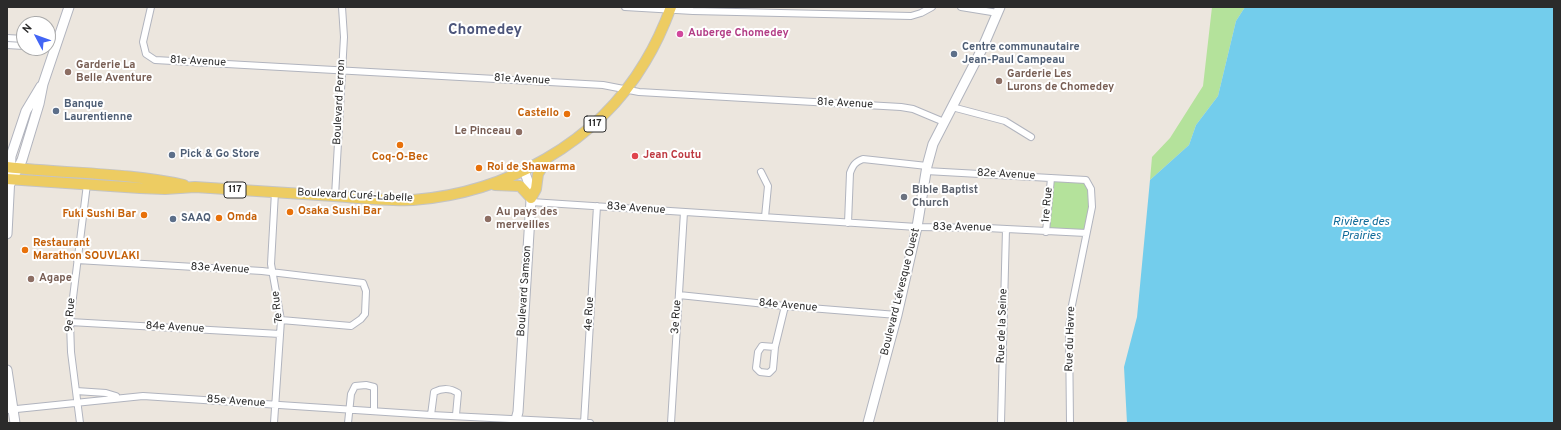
<!DOCTYPE html>
<meta charset="utf-8">
<style>
body{margin:0}
#map{position:relative;width:1561px;height:430px;overflow:hidden;background:#ece6de;font-family:Overpass,sans-serif}
canvas{display:block}
.frame{position:absolute;inset:0;border:8px solid #2b2b2b;pointer-events:none}
.north{position:absolute;left:16px;top:16px;width:40px;height:40px;box-sizing:border-box;background:#fff;border:1px solid #aaa;border-radius:50%;rotate:311deg;font-size:11px;font-weight:700;line-height:16px;text-align:center;color:#2b2b2b}
.north::after{content:'';display:block;margin:auto;width:14px;height:18px;background:#4265f5;clip-path:polygon(50% 0,100% 100%,50% 72%,0 100%)}
</style>
<div id="map">
<canvas width="1561" height="430"></canvas>
<div class="frame"></div>
<div class="north">N</div>
</div>
<script>
const context = document.querySelector('canvas').getContext('2d');
context.lineJoin = 'round';
function fillPath(path, color) { context.fillStyle = color; context.fill(path, 'evenodd'); }
function stroke(path, color, width, dash) { context.strokeStyle = color; context.lineWidth = width; context.lineCap = dash ? 'butt' : 'round'; context.setLineDash(dash || []); context.stroke(path); }
function label(font, color, halo, rows, align = 'center') {
  context.font = font + ' Overpass,sans-serif'; context.lineWidth = 4; context.setLineDash([]); context.textBaseline = 'middle'; context.strokeStyle = halo; context.fillStyle = color; for (const [text, x, y, turn = 0] of rows) {
    context.save(); context.translate(x, y); context.rotate((+turn || 0) * Math.PI / 180); context.textAlign = isNaN(turn) ? turn : align; if (halo) context.strokeText(text, 0, 0); context.fillText(text, 0, 0); context.restore();
  }
}
fillPath(new Path2D(`
 M1212 7H1245L1236 21 1218 96 1196 125 1189 145 1150 180 1152 157 1170 138 1203 86Z
 M1051 178 1086 180 1091 189 1086 233 1046 232Z`), '#b4e29b');
fillPath(new Path2D(`
 M1245 7H1554V423H1127L1124 367 1137 317 1150 180 1189 145 1196 125 1218 96 1236 21Z`), '#73cdec');
const street = new Path2D(`
 M151 7 143 42 146 54 155 60 603 85 639 92 901 107 913 109 944 122
 M625 7 693 11 911 16 921 13 932 7
 M961 7 998 13
 M7 38 24 39
 M48 41 56 44
 M7 45 24 46
 M952 107 1005 121 1031 137
 M926 171 1086 180 1091 189 1092 207 1071 310 1069 330 1070 423
 M761 172 768 186 765 217
 M335 196 344 37 342 7
 M531 202 917 227 987 228 1086 233
 M848 223 850 173C853 165 855 162 863 159L927 166
 M1046 232 1051 178
 M77 260 262 271 363 283 366 291 365 314 361 319 351 326 281 320
 M679 295 785 306 897 315
 M70 322 280 334
 M762 346 775 347 773 369 769 373 760 372 756 368 758 352Z
 M775 347 785 306
 M76 391 106 393 116 396
 M7 410 143 396 431 415 590 423
 M431 415 434 392C442 388 451 388 458 393L456 415
 M80 423 71 352 70 322 87 184
 M274 423 281 320 271 264 275 192
 M348 423 351 394 355 386 366 385 374 387V410
 M584 423 597 206
 M671 423 684 212
 M1001 423 1006 229`);
const secondary = new Path2D(`
 M9 186 22 160 39 104 43 84 69 7
 M7 234 11 156 26 111 41 86
 M7 370 15 423
 M515 423 518 412 531 200 530 187 524 170
 M868 423 897 315 917 227 927 166 933 144 982 49 1000 7`);
const primary = new Path2D(`
 M7 167C65 174 126 172 184 185
 M7 179 140 188 165 189 195 187C242 190 288 193 334 196 360 198 387 201 413 200 506 193 597 143 645 62 656 44 664 26 671 7
 M495 185 520 186 531 198 536 189 538 174 547 159`);
stroke(street, '#b1b4be', 8);
stroke(secondary, '#b1b4be', 11);
stroke(primary, '#c4c4c4', 12);
stroke(street, '#fff', 6);
stroke(secondary, '#fff', 9);
stroke(primary, '#edcc62', 10);
for (const [x, y, r, color] of [
 [680,34,4,"#d1479c"],
 [954,54,4,"#5c6f8a"],
 [68,72,4,"#8d6e63"],
 [999,81,4,"#8d6e63"],
 [56,111,4,"#5c6f8a"],
 [567,114,4,"#e8710a"],
 [519,132,4,"#8d6e63"],
 [400,145,4,"#e8710a"],
 [172,155,4,"#5c6f8a"],
 [635,156,4,"#e0444e"],
 [479,168,4,"#e8710a"],
 [904,197,4,"#6b7280"],
 [290,212,4,"#e8710a"],
 [144,215,4,"#e8710a"],
 [219,218,4,"#e8710a"],
 [173,219,4,"#5c6f8a"],
 [488,219,4,"#8d6e63"],
 [25,250,4,"#e8710a"],
 [31,279,4,"#8d6e63"]
]) { const dot = new Path2D(); dot.arc(x, y, r, 0, 2 * Math.PI); context.fillStyle = color; context.fill(dot); stroke(dot, '#fff', 1.5); }
for (const [x, y, w] of [
 [595,124,22],
 [235,190,22]
]) { const box = new Path2D(); box.roundRect(x - w / 2, y - 8, w, 16, 3); context.fillStyle = '#fff'; context.fill(box); stroke(box, '#2b2b2b', 1); }
label('bold 10px', '#2b2b2b', null, [
 ["117",595,124],
 ["117",235,190]
]);
label('bold 11px', '#b23c85', '#fff', [
 ["Auberge Chomedey",688,34]
], 'left');
label('bold 11px', '#4e5e75', '#fff', [
 ["Centre communautaire",962,48],
 ["Jean-Paul Campeau",962,61],
 ["Banque",64,105],
 ["Laurentienne",64,118],
 ["Pick & Go Store",180,155],
 ["SAAQ",181,219]
], 'left');
label('11px', '#2b2b2b', '#fff', [
 ["81e Avenue",198,62,3],
 ["81e Avenue",522,80,3],
 ["Boulevard Perron",340,102,-87],
 ["81e Avenue",845,104,3],
 ["82e Avenue",1006,175,3],
 ["Boulevard Curé-Labelle",355,196,3],
 ["1re Rue",1048,205,-85],
 ["83e Avenue",636,209,4],
 ["83e Avenue",962,228,1],
 ["83e Avenue",220,269,3],
 ["Boulevard Samson",525,291,-86],
 ["Boulevard Lévesque Ouest",901,292,-76],
 ["84e Avenue",788,306,5],
 ["7e Rue",278,307,-97],
 ["4e Rue",590,314,-87],
 ["9e Rue",71,315,-86],
 ["3e Rue",677,317,-86],
 ["Rue de la Seine",1003,326,-88],
 ["84e Avenue",175,328,3],
 ["Rue du Havre",1071,339,-88],
 ["85e Avenue",236,402,4]
]);
label('bold 11px', '#785e54', '#fff', [
 ["Garderie La",76,66],
 ["Belle Aventure",76,79],
 ["Garderie Les",1007,75],
 ["Lurons de Chomedey",1007,88],
 ["Le Pinceau",511,132,"right"],
 ["Au pays des",496,213],
 ["merveilles",496,226],
 ["Agape",39,279]
], 'left');
label('bold 11px', '#c56008', '#fff', [
 ["Castello",559,114,"right"],
 ["Coq-O-Bec",400,158,"center"],
 ["Roi de Shawarma",487,168],
 ["Osaka Sushi Bar",298,212],
 ["Fuki Sushi Bar",136,215,"right"],
 ["Omda",227,218],
 ["Restaurant",33,244],
 ["Marathon SOUVLAKI",33,257]
], 'left');
label('bold 11px', '#be3a42', '#fff', [
 ["Jean Coutu",643,156]
], 'left');
label('bold 11px', '#5b616d', '#fff', [
 ["Bible Baptist",912,191],
 ["Church",912,204]
], 'left');
label('italic 12px', '#116b99', '#fff', [
 ["Rivière des",1361,223],
 ["Prairies",1361,237]
]);
label('bold 15px', '#4c557b', '#fff', [
 ["Chomedey",485,31]
]);
</script>
